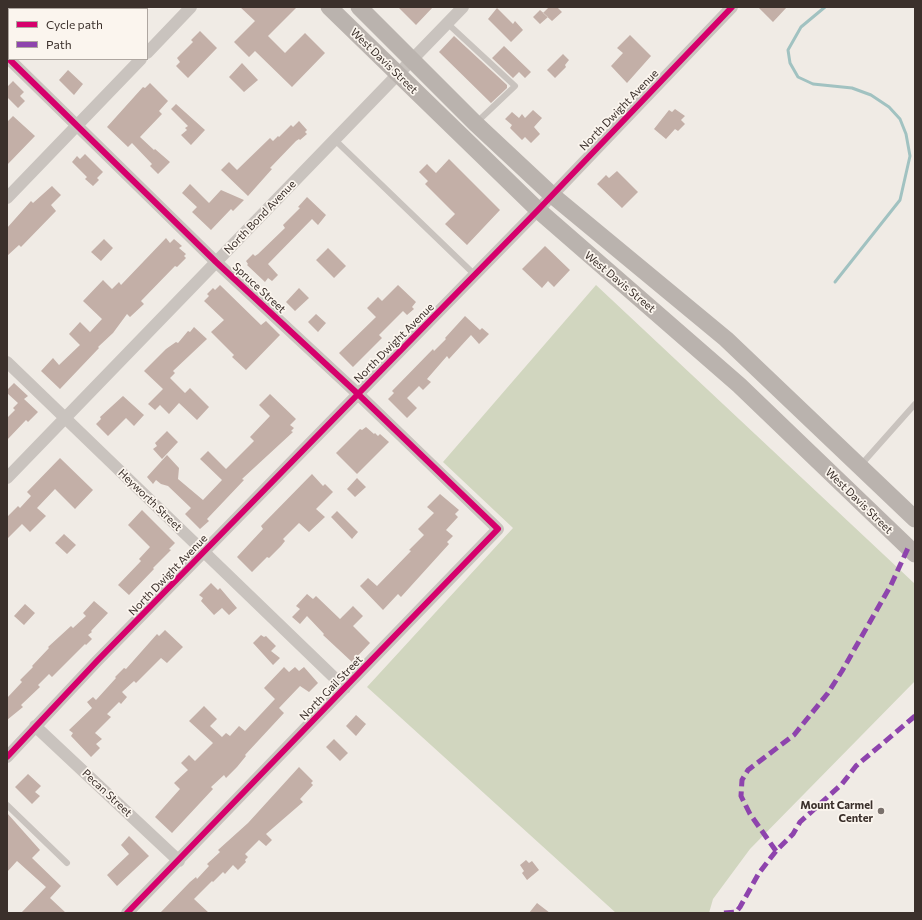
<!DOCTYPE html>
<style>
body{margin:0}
#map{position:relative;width:922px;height:920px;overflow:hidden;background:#f0ebe5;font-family:Commissioner,sans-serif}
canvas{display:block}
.frame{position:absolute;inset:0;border:8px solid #3b302b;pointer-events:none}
.legend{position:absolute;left:8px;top:8px;width:140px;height:52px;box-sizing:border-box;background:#fbf5ee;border:1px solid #aea6a0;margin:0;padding:5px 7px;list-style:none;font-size:12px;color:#3b302b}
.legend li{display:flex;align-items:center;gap:8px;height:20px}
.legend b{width:20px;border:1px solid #aea6a0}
</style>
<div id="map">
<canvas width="922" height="920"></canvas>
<div class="frame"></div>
<ul class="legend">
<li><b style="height:5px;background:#d6006c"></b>Cycle path</li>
<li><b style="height:5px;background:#8e44ad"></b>Path</li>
</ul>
</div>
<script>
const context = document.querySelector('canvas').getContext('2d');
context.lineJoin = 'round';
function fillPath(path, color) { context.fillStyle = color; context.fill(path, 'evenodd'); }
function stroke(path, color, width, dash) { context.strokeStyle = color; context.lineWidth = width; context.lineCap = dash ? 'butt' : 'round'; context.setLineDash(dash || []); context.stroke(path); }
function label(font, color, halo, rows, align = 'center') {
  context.font = font + ' Commissioner,sans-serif'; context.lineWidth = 3.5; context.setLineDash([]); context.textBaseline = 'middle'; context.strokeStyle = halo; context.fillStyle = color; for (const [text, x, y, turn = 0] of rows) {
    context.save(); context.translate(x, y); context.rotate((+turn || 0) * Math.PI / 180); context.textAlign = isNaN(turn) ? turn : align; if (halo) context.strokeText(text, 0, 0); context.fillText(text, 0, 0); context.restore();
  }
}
fillPath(new Path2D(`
 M596 285 915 584V681L750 849 713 899 709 913H616L367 687 513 528 443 462Z`), '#d1d6bf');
stroke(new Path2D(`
 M825 7 801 27 788 50 790 63 798 77 813 84 852 88 871 95 889 107 900 119 906 134 910 156 900 200 835 282`), '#a1c2c1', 3);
fillPath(new Path2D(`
 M240 7H297L268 36 285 53 305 33 325 53 292 87 255 51 249 57 234 42 255 21Z
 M398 7H433L416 25Z
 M549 7H557L562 12 552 21 543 13Z
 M758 7H787L773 22Z
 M497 8 513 24 515 21 523 30 511 42 488 19Z
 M540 10 548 17 540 24 533 17Z
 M200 31 217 48 188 78 176 66 180 62 177 58 193 42 191 40Z
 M630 35 651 56 627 83 611 66 623 53 617 48Z
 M454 36 507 85V88L491 103 439 52Z
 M504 46 531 72 525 78 519 72 513 78 492 58Z
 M563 54 569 60 565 65 566 67 555 78 547 70Z
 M242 63 258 80 244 92 229 77Z
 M68 70 83 84 74 95 59 80Z
 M13 81 24 92 20 96 25 101 18 108 7 97V87Z
 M150 83 168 101 159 111 162 114 140 137 154 150 155 149 170 162 158 174 150 166 152 164 132 143 128 147 107 127 143 87 145 88Z
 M176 104 205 130 191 145 181 135 187 130 185 128 188 126 171 109Z
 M675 109 685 116 681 120 685 124 678 131 675 129 666 139 654 129 669 110 672 112Z
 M533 110 542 118 534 127 540 134 531 143 525 137 522 140 510 128 512 125 505 119 512 112 519 118 522 114 525 118Z
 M13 116 35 136 7 165V122Z
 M299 121 307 130 305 132 307 134 300 140 299 139 296 141 270 168 272 169 248 196 221 170 229 162 237 170 270 138 273 141 278 136 279 137 291 125 293 127Z
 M85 154 103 172 97 178 99 180 93 186 85 179 87 177 72 162 77 156 80 159Z
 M449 159 500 210 467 245 445 224 455 214 425 184 428 181 419 172 427 164 436 173Z
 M617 171 638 192 622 208 597 184 606 175 609 178Z
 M190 184 209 203 221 190 244 200 233 211 231 209 211 230 192 212 197 207 182 193Z
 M52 186 61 195 51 205 56 211 21 247 19 245 7 256V228L31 201 33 203Z
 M307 197 326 215 318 225 312 219 268 264 278 275 272 281 268 278 265 282 247 265 248 264 246 261 253 254 255 256 258 254 285 228 283 225 300 208 298 207Z
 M166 238 170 243 174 239 182 246 179 248 186 254 184 256 186 258 177 267 175 266 141 301 144 304 130 317 127 314 113 333 98 347 99 348 60 389 41 371 53 358 59 365 80 345 69 334 80 322 90 332 102 319 83 301 103 280 112 289 119 282 121 285Z
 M104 239 113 248 101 261 91 252Z
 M545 246 570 270 554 287 548 281 542 288 522 269Z
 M328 248 346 266 334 278 316 260Z
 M220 285 261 325 266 321 280 335 246 370 232 357 234 355 211 332 224 320 204 301 209 296 207 294 213 288 215 290Z
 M398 285 416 302 412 307 414 309 407 315 403 311 379 335 382 338 353 367 339 353 376 317 367 308 378 297 382 301Z
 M299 288 309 298 295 311 286 302Z
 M316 314 326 323 318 332 308 322Z
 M465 316 480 330 482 328 489 334 479 344 471 335 449 359 447 356 427 379 431 382 423 390 419 386 407 398 417 408 407 418 388 399 394 393 392 391 433 349 434 351 446 339 445 338Z
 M194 327 207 339 173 371 175 373 170 378 185 393 190 388 209 407 197 420 179 403 169 414 160 405 155 410 148 404 163 389 144 371 166 349 176 342 178 343 188 331 190 332Z
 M14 383 28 396 24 399 38 412 28 422 26 420 7 440V418L15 410 13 408 18 403 7 393V390Z
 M270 394 296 419 290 425 294 428 291 431 293 432 242 479 244 480 207 519 209 521 200 529 185 514 191 508 168 486 161 484 156 480 153 484 147 477 167 455 179 468 178 479 203 500 222 480 200 459 208 451 226 469 254 441 250 437 270 416 259 405Z
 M123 396 144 415 134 426 126 418 108 436 96 424 101 419 100 417Z
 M366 427 374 434 375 433 378 436 380 434 389 442 357 474 336 453 360 429 362 430Z
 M167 431 178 442 162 459 153 449 157 446 155 443Z
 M60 458 93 490 75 509 55 489 37 508 46 516 30 532 22 524 7 539V517L18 506 20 508 31 496 27 492Z
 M312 474 323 486 325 484 333 492 316 509 325 517 309 532 299 523 283 539 285 541 281 546 269 558 267 557 252 572 237 557 263 529 261 526Z
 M357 478 366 487 355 497 347 489Z
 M440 494 459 510 455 514 458 517 446 530 453 536 447 542 449 544 401 597 398 594 383 610 360 586 368 578 377 586 411 551 409 550 424 535 418 529 434 513 427 507Z
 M142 510 175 543 169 549 171 550 153 568 154 569 129 595 118 585 141 561 139 559 150 547 128 525Z
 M337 511 358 532 352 539 331 517Z
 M64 534 76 545 67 554 55 543Z
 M211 583 218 590 220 588 237 608 229 615 222 608 214 615 201 601 203 598 199 595Z
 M307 594 313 599 316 596 340 619 353 606 363 616 353 626 370 643 352 662 323 635 324 634 307 616 300 624 292 617 300 609 296 606Z
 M94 601 108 613 91 631 92 632 88 635 92 639 86 645 85 644 52 677 49 674 38 685 40 687 21 705 23 707 7 720V698L22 682 20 680 33 667 32 666 49 648 48 647 71 626 73 628 86 616 83 613Z
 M25 604 35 613 24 625 14 616Z
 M165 630 183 647 167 663 161 658 136 683 134 681 122 692 127 697 121 704 119 702 107 714 111 717 95 733 102 739 96 744 100 748 91 757 71 736 73 733 69 730 92 708 87 702 93 697 96 700 116 678 115 677 124 668 126 669 157 634 159 636Z
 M261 635 264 637 266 636 276 646 271 651 280 658 273 665 253 643Z
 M284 667 289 672 295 667 299 671 304 667 318 683 309 692 300 686 279 708 284 713 245 755 246 756 237 767 226 778 224 775 211 787 213 789 172 833 155 817 180 789 174 783 188 770 181 763 189 755 195 761 213 743 189 721 204 706 217 719 210 726 222 737 226 733 230 736 239 726 245 731 275 699 264 688Z
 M356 715 366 724 356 736 346 726Z
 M334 739 348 753 340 761 326 747Z
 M299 767 313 781 311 783 313 785 300 799 303 802 266 834 272 840 266 846 259 840 245 854 248 857 245 860 246 862 238 870 233 865 225 874 223 872 213 882 212 881 194 899 209 913H160L190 882 196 877 197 879 209 866 207 864 220 852 218 850 248 823Z
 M28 774 41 786 35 792 40 796 32 804 15 787Z
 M7 813 40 850 32 858 61 886 50 898 66 913H21L46 887 17 861 7 872Z
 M129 836 149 856 117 886 107 875 129 854 121 845Z
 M526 860 529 863 532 861 539 870 527 880 522 873 524 871 520 865Z
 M537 903 550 913H529Z`), '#c3afa7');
stroke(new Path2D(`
 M8 7 9 9
 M447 23 515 86 477 122
 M7 26 9 22
 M335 140 475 275
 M860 466 915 404
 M7 805 67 863`), '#c9c3be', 6);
stroke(new Path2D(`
 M147 53 191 7
 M9 59 216 262 358 394 498 529 127 913
 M7 198 141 59
 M7 362 345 688
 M7 478 463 7
 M35 726 179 861
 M7 757 98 660 538 210 732 7`), '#c9c3be', 12);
stroke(new Path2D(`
 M329 7 538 210 739 385 915 554
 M359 7 475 123 552 195 726 339 915 519`), '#bab3ae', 17);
stroke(new Path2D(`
 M776 851 750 814 741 796 742 780 748 770 794 735 828 693 842 671 891 585 908 548
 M724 913 736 912 740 907 759 873 776 851 793 834 800 822 842 784 856 766 915 716`), '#8e44ad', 5, [10, 5]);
stroke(new Path2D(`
 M9 59 216 262 358 394 498 529 127 913
 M7 757 98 660 538 210 732 7`), '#d6006c', 6);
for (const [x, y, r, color] of [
 [881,811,4,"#7a716c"]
]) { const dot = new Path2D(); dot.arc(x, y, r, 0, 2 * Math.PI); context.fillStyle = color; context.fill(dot); stroke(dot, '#fbf5ee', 1.5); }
label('11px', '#3b302b', '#fbf5ee', [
 ["West Davis Street",384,61,44],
 ["North Dwight Avenue",619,110,-46],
 ["North Bond Avenue",260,217,-46],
 ["West Davis Street",620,282,40],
 ["Spruce Street",259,288,43],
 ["North Dwight Avenue",394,343,-45],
 ["Heyworth Street",150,500,44],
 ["West Davis Street",859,501,44],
 ["North Dwight Avenue",168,575,-46],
 ["North Gail Street",331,688,-46],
 ["Pecan Street",107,793,43]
]);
label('bold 11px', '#3b302b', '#fbf5ee', [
 ["Mount Carmel",873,805],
 ["Center",873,818]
], 'right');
</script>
